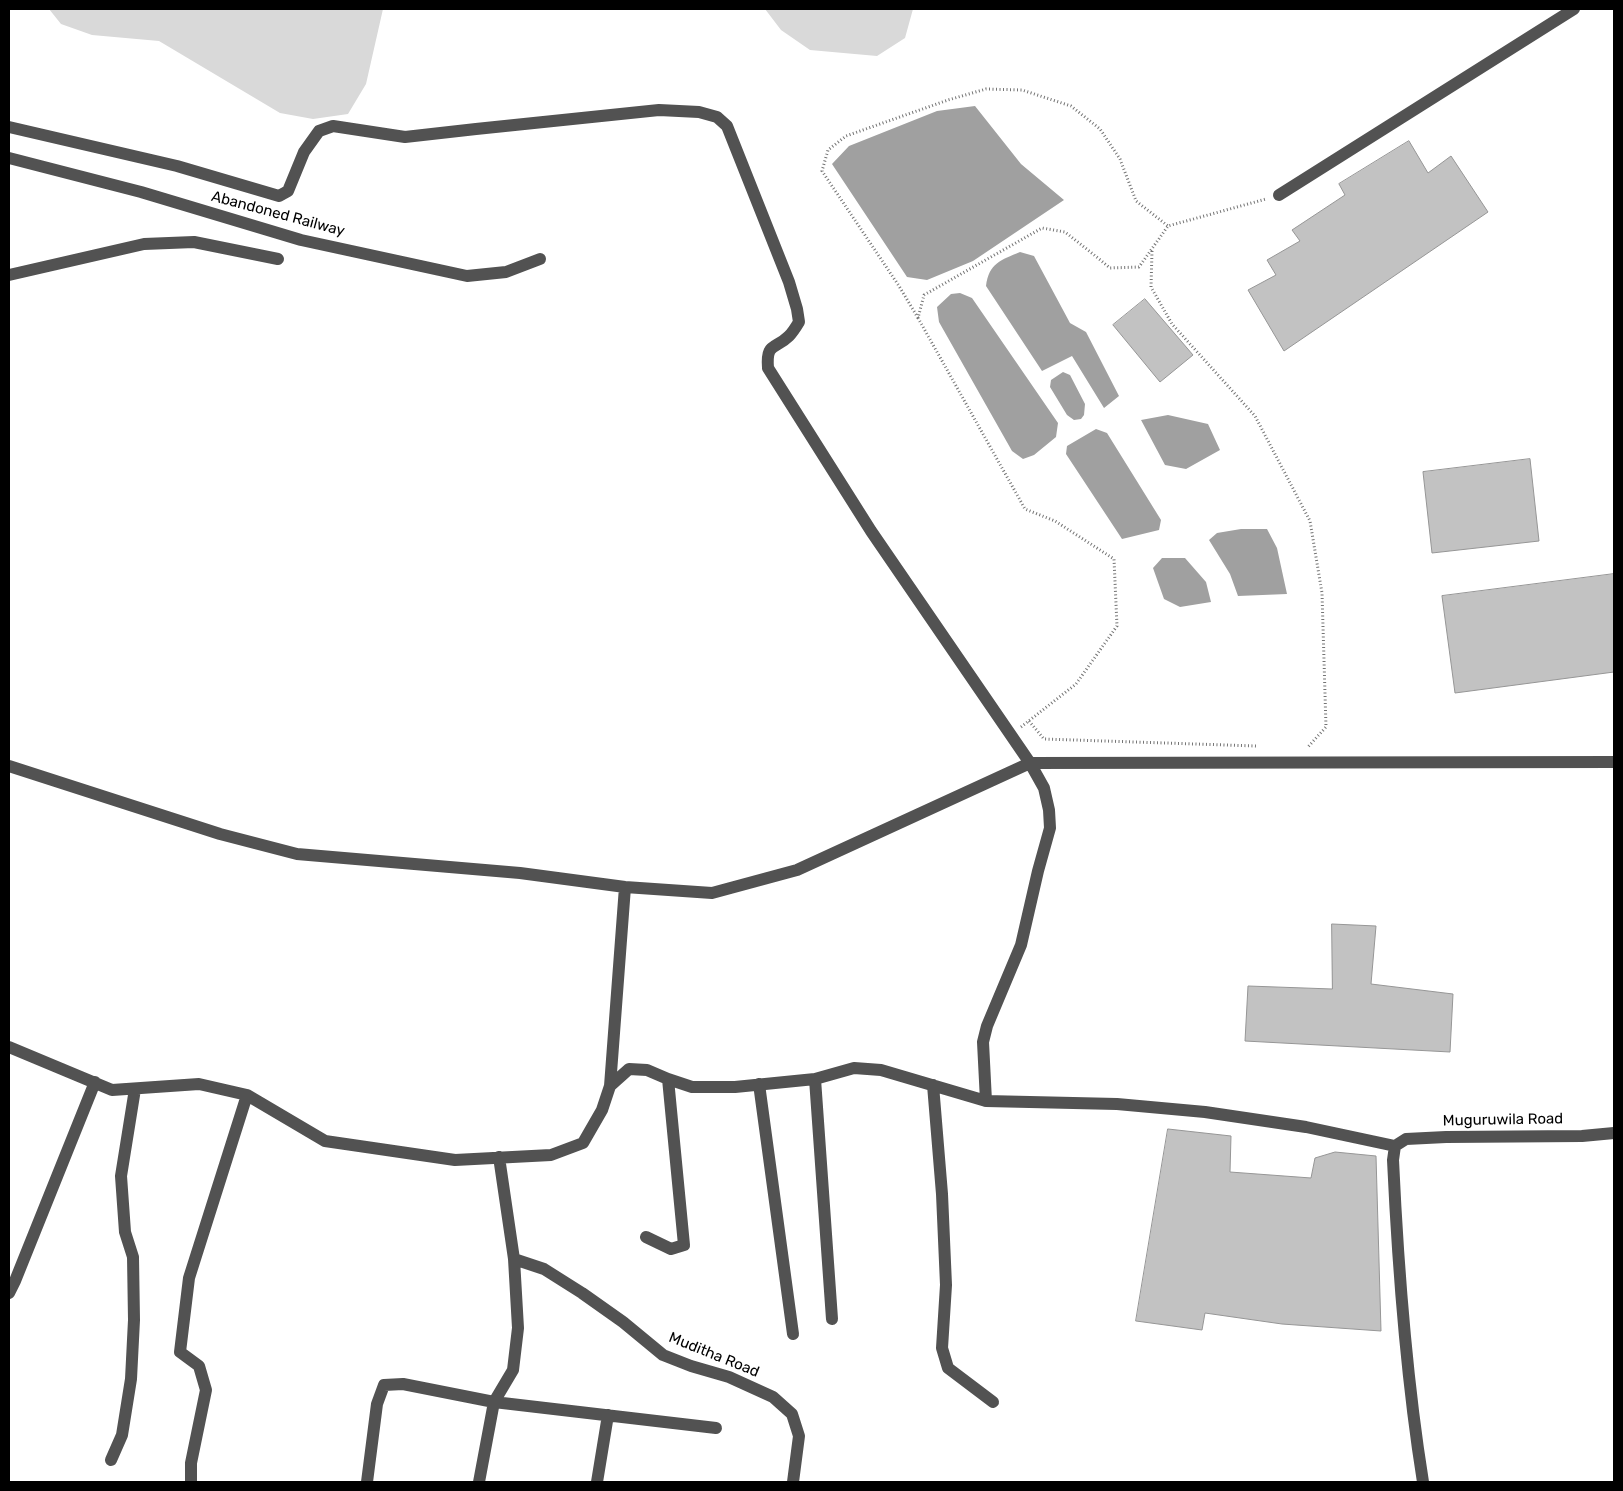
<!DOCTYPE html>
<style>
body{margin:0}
#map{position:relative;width:1623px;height:1491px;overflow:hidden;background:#fff;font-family:Rubik,sans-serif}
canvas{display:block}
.frame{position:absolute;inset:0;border:10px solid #000;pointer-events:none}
</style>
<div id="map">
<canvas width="1623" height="1491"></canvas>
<div class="frame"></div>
</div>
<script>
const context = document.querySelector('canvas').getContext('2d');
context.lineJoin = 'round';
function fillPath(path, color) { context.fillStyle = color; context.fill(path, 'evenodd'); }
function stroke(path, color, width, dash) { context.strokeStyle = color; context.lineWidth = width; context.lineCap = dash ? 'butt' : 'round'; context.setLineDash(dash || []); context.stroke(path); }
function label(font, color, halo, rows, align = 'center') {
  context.font = font + ' Rubik,sans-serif'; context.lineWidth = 4; context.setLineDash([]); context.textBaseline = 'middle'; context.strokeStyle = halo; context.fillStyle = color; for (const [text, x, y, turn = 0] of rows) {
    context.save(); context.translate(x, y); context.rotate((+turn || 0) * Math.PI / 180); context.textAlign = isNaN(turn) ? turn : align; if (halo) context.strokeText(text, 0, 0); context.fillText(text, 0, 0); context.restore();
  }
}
fillPath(new Path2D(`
 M49 9H383L366 84 348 114 313 119 280 113 159 41 92 35 61 24Z
 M765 9H913L905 38 877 56 810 50 781 30Z`), '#d9d9d9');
fillPath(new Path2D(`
 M975 106 1021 164 1064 200 973 261 927 280 907 277 832 164 849 146 937 111Z
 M1020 252 1034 256 1070 323 1086 332 1119 396 1104 408 1072 356 1042 371 986 286C989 263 1001 260 1020 252Z
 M960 293 972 298 1058 423 1056 437 1034 455 1023 459 1012 451 939 322 937 307 951 294Z
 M1063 372 1070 375 1085 404 1084 415 1081 419 1074 420 1067 415 1050 387 1051 380Z
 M1168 415 1208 424 1220 450 1186 469 1165 465 1141 420Z
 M1096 429 1107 433 1161 520 1159 530 1122 539 1066 454 1067 446Z
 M1241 529H1267L1277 548 1287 594 1238 596 1230 574 1209 540 1217 533Z
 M1162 558H1185L1206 582 1211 602 1180 607 1164 599 1153 568Z`), '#a0a0a0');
const building = new Path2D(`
 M1409 141 1428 173 1451 156 1488 212 1284 351 1248 290 1276 275 1267 260 1300 241 1292 230 1345 195 1339 184Z
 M1145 299 1193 355 1160 382 1113 325Z
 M1530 459 1539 541 1432 553 1423 472Z
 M1614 574V672L1455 693 1442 596Z
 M1332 924 1376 926 1371 984 1453 994 1450 1052 1245 1041 1248 986 1332 989Z
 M1168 1129 1231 1136 1230 1172 1311 1178 1315 1158 1335 1152 1376 1156 1381 1331 1282 1324 1205 1313 1202 1330 1136 1321Z`);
fillPath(building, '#c2c2c2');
stroke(building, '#969696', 1);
stroke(new Path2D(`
 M1152 251 1151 287 1172 324 1255 416 1310 521 1322 593 1326 727 1307 748
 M918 318 899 286 822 171 828 150 846 136 948 100 986 89 1022 90 1071 106 1100 129 1120 159 1136 201 1168 226
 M1029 721 1044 739 1256 746
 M1021 727 1076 684 1117 626 1114 559 1055 521 1025 509 918 318 924 295 1042 228 1065 232 1093 254 1110 268 1139 267 1168 226 1266 199`), '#747474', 3, [1, 2.5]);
stroke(new Path2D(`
 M9 127 177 166 279 196 288 191 304 152 319 131 333 126 405 137 476 129 659 110 699 112 717 117 727 126 789 282 797 309 799 322C796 327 793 332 789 336 775 350 766 342 768 368L871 531 1030 763 1044 788 1049 810 1050 828 1038 871 1021 945 987 1026 983 1042 986 1101
 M9 158 141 192 301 240 467 276 506 272 540 259
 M1279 195 1574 9
 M9 275 144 244 194 242 278 259
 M9 766 220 834 297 854 520 873 625 887 712 893 797 870 1030 763 1614 762
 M9 1047 112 1090 199 1084 247 1095 325 1141 455 1160 551 1155 583 1143 602 1110 610 1086 629 1069 647 1070 668 1079 692 1087H735L815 1079 854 1068 881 1070 986 1101 1117 1104 1205 1112 1306 1127 1395 1146
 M815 1079 832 1319
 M759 1084 793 1334
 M933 1085 942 1194 946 1285 942 1348 948 1368 993 1402
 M610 1086 625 887
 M1395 1146 1393 1160C1398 1268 1406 1376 1423 1482
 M1395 1146 1406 1139 1446 1137 1582 1136 1614 1133
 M646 1237 671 1249 684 1245 668 1079
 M514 1259 544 1269 582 1293 623 1322 663 1355 691 1366 729 1377 773 1397 792 1414 799 1436 793 1482
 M9 1293 15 1281 95 1082
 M111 1460 122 1435 131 1379 134 1320 133 1257 125 1232 121 1176 135 1089
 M191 1482V1463L206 1390 199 1366 180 1352 189 1278 247 1095
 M367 1482 377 1404 384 1385 403 1384 494 1402 716 1428
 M479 1482 494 1402 513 1370 518 1328 514 1259 499 1157
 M597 1482 608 1415`), '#525252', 12);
label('15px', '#000', '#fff', [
 ["Abandoned Railway",278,214,15],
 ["Muguruwila Road",1503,1120,-1],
 ["Muditha Road",714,1355,22]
]);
</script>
